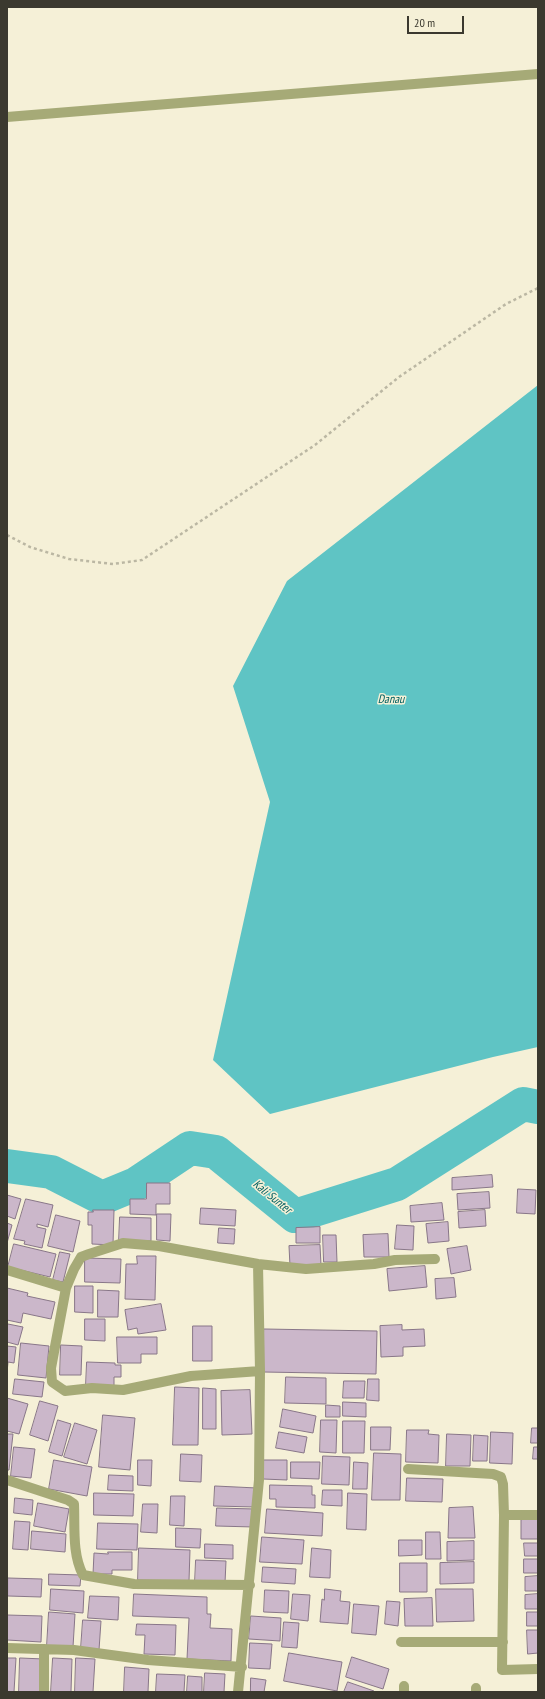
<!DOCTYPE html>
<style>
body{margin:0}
#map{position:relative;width:545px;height:1699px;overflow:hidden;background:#f5f0d7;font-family:"PT Sans Narrow",sans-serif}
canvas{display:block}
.frame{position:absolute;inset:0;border:8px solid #3b392f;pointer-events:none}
.scale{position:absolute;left:407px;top:16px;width:57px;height:18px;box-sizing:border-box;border:2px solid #3b392f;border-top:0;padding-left:5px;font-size:12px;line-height:14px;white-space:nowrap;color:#3b392f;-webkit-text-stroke:3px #f5f0d7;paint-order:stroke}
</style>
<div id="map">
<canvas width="545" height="1699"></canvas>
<div class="frame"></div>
<div class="scale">20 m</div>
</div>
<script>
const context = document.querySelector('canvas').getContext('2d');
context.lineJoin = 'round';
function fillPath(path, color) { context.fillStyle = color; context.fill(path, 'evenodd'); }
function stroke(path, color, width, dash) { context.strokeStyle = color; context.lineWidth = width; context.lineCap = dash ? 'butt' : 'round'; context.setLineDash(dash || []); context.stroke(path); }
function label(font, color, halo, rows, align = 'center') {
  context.font = font + ' "PT Sans Narrow",sans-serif'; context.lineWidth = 3; context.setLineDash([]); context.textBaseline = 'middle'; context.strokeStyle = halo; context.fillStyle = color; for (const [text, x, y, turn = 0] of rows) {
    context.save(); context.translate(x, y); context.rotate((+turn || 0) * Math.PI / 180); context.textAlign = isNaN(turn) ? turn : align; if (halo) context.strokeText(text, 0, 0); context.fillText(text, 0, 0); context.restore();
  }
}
fillPath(new Path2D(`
 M538 385V1047L493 1057 270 1114 213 1060 270 802 233 686 287 581Z`), '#5fc4c4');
stroke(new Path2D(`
 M7 1166 51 1172 102 1198 136 1184 190 1148 216 1152 295 1216 397 1184 523 1104 538 1107`), '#5fc4c4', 34);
const building = new Path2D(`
 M492 1175 493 1187 452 1190V1178Z
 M147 1183H170V1204H156V1215L130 1214V1199H146Z
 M518 1189 536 1190 535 1214 517 1213Z
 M489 1192 490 1208 458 1210 457 1194Z
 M7 1195 21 1199 15 1219 7 1216Z
 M26 1199 53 1205 48 1227 37 1224V1227L46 1229 42 1248 24 1244 25 1241 14 1239Z
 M442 1203 444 1220 411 1222 410 1206Z
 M201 1208 236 1210 235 1226 200 1224Z
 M93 1210H114L113 1245 92 1244V1225H88V1212H93Z
 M485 1210 486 1226 459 1228 458 1212Z
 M157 1214H171L170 1241 157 1240Z
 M56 1215 80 1221 73 1252 48 1246Z
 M120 1217 151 1218V1241H119Z
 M448 1222 449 1241 428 1243 426 1224Z
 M7 1223 12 1225 7 1243Z
 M397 1225 414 1226 413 1250 395 1249Z
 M320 1227V1243H296V1228Z
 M219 1228 235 1229 234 1244 218 1243Z
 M388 1234 389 1257H364L363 1235Z
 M323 1235H336L337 1262H324Z
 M14 1244 56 1254 50 1277 8 1267Z
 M320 1245 321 1265 290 1266 289 1246Z
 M467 1246 471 1270 451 1274 447 1249Z
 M60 1252 70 1254 63 1282 53 1280Z
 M137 1256H156L155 1300 125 1299 126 1264H137Z
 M85 1258 121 1259 120 1283 85 1282Z
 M425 1266 427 1287 389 1291 387 1269Z
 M454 1278 456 1297 436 1299 435 1279Z
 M75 1286H93V1313L75 1312Z
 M7 1288 28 1293 27 1296 55 1302 51 1319 23 1313 21 1323 7 1320Z
 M98 1290 119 1291 118 1317H98Z
 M161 1304 166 1330 138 1334 137 1328 128 1330 125 1310Z
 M85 1319H105V1341L85 1340Z
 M8 1324 23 1327 18 1345 7 1342Z
 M402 1325V1330L424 1329 425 1346 403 1347V1356L381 1357 380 1326Z
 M193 1326H212V1361H193Z
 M264 1329 377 1331 376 1374 263 1372Z
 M117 1337H157V1354H141V1363H118Z
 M21 1343 49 1346 46 1378 18 1375Z
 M61 1345 82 1346 81 1375H60Z
 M7 1346 16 1347 14 1363 8 1362 7 1373Z
 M87 1362 115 1363V1365H121V1377H114V1386L86 1385Z
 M286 1377 326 1378V1404L285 1403Z
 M15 1379 44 1382 42 1397 13 1394Z
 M368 1379H379V1401L367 1400Z
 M344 1381H365L364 1398H343Z
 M175 1387 199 1388 198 1445H173Z
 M203 1388 216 1389V1429H203Z
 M250 1390 252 1434 222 1435 221 1391Z
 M7 1398 28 1404 19 1434 7 1431Z
 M40 1401 58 1406 48 1441 30 1435Z
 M343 1402 366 1403V1417L343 1416Z
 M326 1405 340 1406V1417H326Z
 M283 1409 316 1416 313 1433 280 1427Z
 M103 1415 135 1418 130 1470 99 1467Z
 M58 1420 71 1424 62 1456 49 1452Z
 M321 1420H337L336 1453 320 1452Z
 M343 1421H365L364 1453H343Z
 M75 1423 97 1430 87 1464 64 1457Z
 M371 1427H391L390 1450H371Z
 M532 1428H538V1443H531Z
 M407 1430H429L428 1434 439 1435 438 1463 406 1462Z
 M279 1432 307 1437 304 1453 276 1448Z
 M491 1432 513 1433 512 1464 490 1463Z
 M7 1434H13L9 1470H7Z
 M447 1434 471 1435 470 1466H446Z
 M474 1435 488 1436 487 1461H473Z
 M14 1447 35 1449 31 1478 11 1476Z
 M534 1447H538V1459H533Z
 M374 1453 401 1454 400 1500H372Z
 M181 1454 202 1455 201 1482 180 1481Z
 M323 1456 350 1457 349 1485 322 1484Z
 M54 1460 92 1467 87 1496 49 1489Z
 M138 1460H152L151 1486 138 1485Z
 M263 1460H287V1480L263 1479Z
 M291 1462H320L319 1479 291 1478Z
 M354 1462 368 1463 367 1489H353Z
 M109 1475 133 1476V1491L108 1490Z
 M407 1478 443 1479 442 1502 406 1501Z
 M270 1485 312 1486V1495H315V1508L276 1507V1499H270Z
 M215 1486 257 1488 256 1507 214 1506Z
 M323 1490H342V1506L322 1505Z
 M94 1493 134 1494 133 1516 94 1515Z
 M348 1493 367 1494 366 1530 347 1529Z
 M171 1496H185L184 1526 170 1525Z
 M15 1498 33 1500 32 1515 14 1513Z
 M38 1503 69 1509 65 1532 34 1526Z
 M143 1504H158L157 1533 141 1532Z
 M473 1507 475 1538H448L449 1508Z
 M217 1508 255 1509 254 1527 216 1526Z
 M267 1509 323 1513 322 1536 265 1533Z
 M538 1519V1539H521V1520Z
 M15 1521 30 1522 28 1550 13 1549Z
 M98 1523 138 1524 137 1550 97 1549Z
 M176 1528 201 1529 200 1548 176 1547Z
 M32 1531 66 1534 65 1552 31 1549Z
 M426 1532H440L441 1559H426Z
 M262 1537 304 1540 302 1564 260 1562Z
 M399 1540H422V1555L399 1556Z
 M474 1541V1560L447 1561V1542Z
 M524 1543H538V1556H525Z
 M205 1544 233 1545V1559L205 1558Z
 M139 1548 190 1550 189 1581 138 1580Z
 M312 1548 331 1550 330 1578 310 1577Z
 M108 1552H132V1570H112V1574H93L94 1553 108 1554Z
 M524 1559H538V1573H524Z
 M196 1560 226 1561 225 1583 195 1582Z
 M474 1562V1583L440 1584V1563Z
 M400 1563H427V1592H400Z
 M263 1567 296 1569 295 1584 262 1582Z
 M49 1574 81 1575 80 1586 49 1585Z
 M538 1576V1591H525V1577Z
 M8 1578 42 1579 41 1597 8 1596Z
 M51 1589 84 1591 83 1613 50 1610Z
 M325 1589 341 1591 340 1601 350 1602 348 1624 320 1622 322 1599 324 1600Z
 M436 1589H473L474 1621 437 1622Z
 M265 1590 289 1591 288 1613 264 1612Z
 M134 1594 207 1597V1614H211L210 1628 232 1629 231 1661 187 1659 189 1618 133 1616Z
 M293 1594 310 1595 308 1621 291 1619Z
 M538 1594V1609H525V1595Z
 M90 1596 119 1597 118 1620 88 1618Z
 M432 1598 433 1626H405L404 1599Z
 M387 1601 400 1602 398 1626 385 1624Z
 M354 1604 379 1606 376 1635 352 1633Z
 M49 1612 75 1614 73 1647 47 1646Z
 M527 1612H538V1626H527Z
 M7 1615 42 1616 41 1642 7 1640Z
 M251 1616 281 1618 280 1641 249 1639Z
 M83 1620 101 1621 99 1650 81 1648Z
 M284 1622 299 1623 297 1648 282 1647Z
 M137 1624 176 1625 175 1655 144 1654 145 1635H136Z
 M527 1630H538V1653L528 1654Z
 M250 1643 272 1644 270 1669 249 1668Z
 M289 1653 342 1662 337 1691 284 1681Z
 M352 1657 389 1669 383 1689 346 1677Z
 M7 1658H16L14 1692H7Z
 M20 1658 44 1659 42 1692H19Z
 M53 1658 72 1659 71 1692H51Z
 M76 1658 95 1659 93 1692H75Z
 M125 1667 149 1669 148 1692H124Z
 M205 1673 225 1674 224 1692H204Z
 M157 1674 185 1675 184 1692H156Z
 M188 1676 202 1677V1692H187Z
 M251 1678 266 1680 264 1692H242H250Z
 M348 1682 374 1691 373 1692H344Z`);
fillPath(building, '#cbb7ca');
stroke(building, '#887688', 1);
stroke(new Path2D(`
 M7 535 30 547 69 559 113 564 142 560 315 445 399 377 506 304 538 288`), '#bbb7a3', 2.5, [3, 3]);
stroke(new Path2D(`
 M7 117 538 74
 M7 1270 66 1288
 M260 1371 191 1376 123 1390 92 1388 65 1391 52 1382 51 1368 66 1288 74 1269 81 1257 89 1254 123 1243 159 1246 258 1264 306 1269 374 1264 395 1260 435 1259
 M408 1469 493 1474 501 1477 503 1484 504 1515 502 1670 538 1669
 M7 1480 68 1500 74 1504C75 1527 72 1554 83 1575L134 1584 250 1585
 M504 1515H538
 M401 1642H503
 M7 1648 74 1650 148 1660 242 1667
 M44 1692V1649
 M238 1692 259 1480 260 1371 258 1264
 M404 1692V1686
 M476 1692V1688`), '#a6aa77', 10);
label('italic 12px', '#036061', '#f5f0d7', [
 ["Danau",391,700],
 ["Kali Sunter",272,1197,39]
]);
</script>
